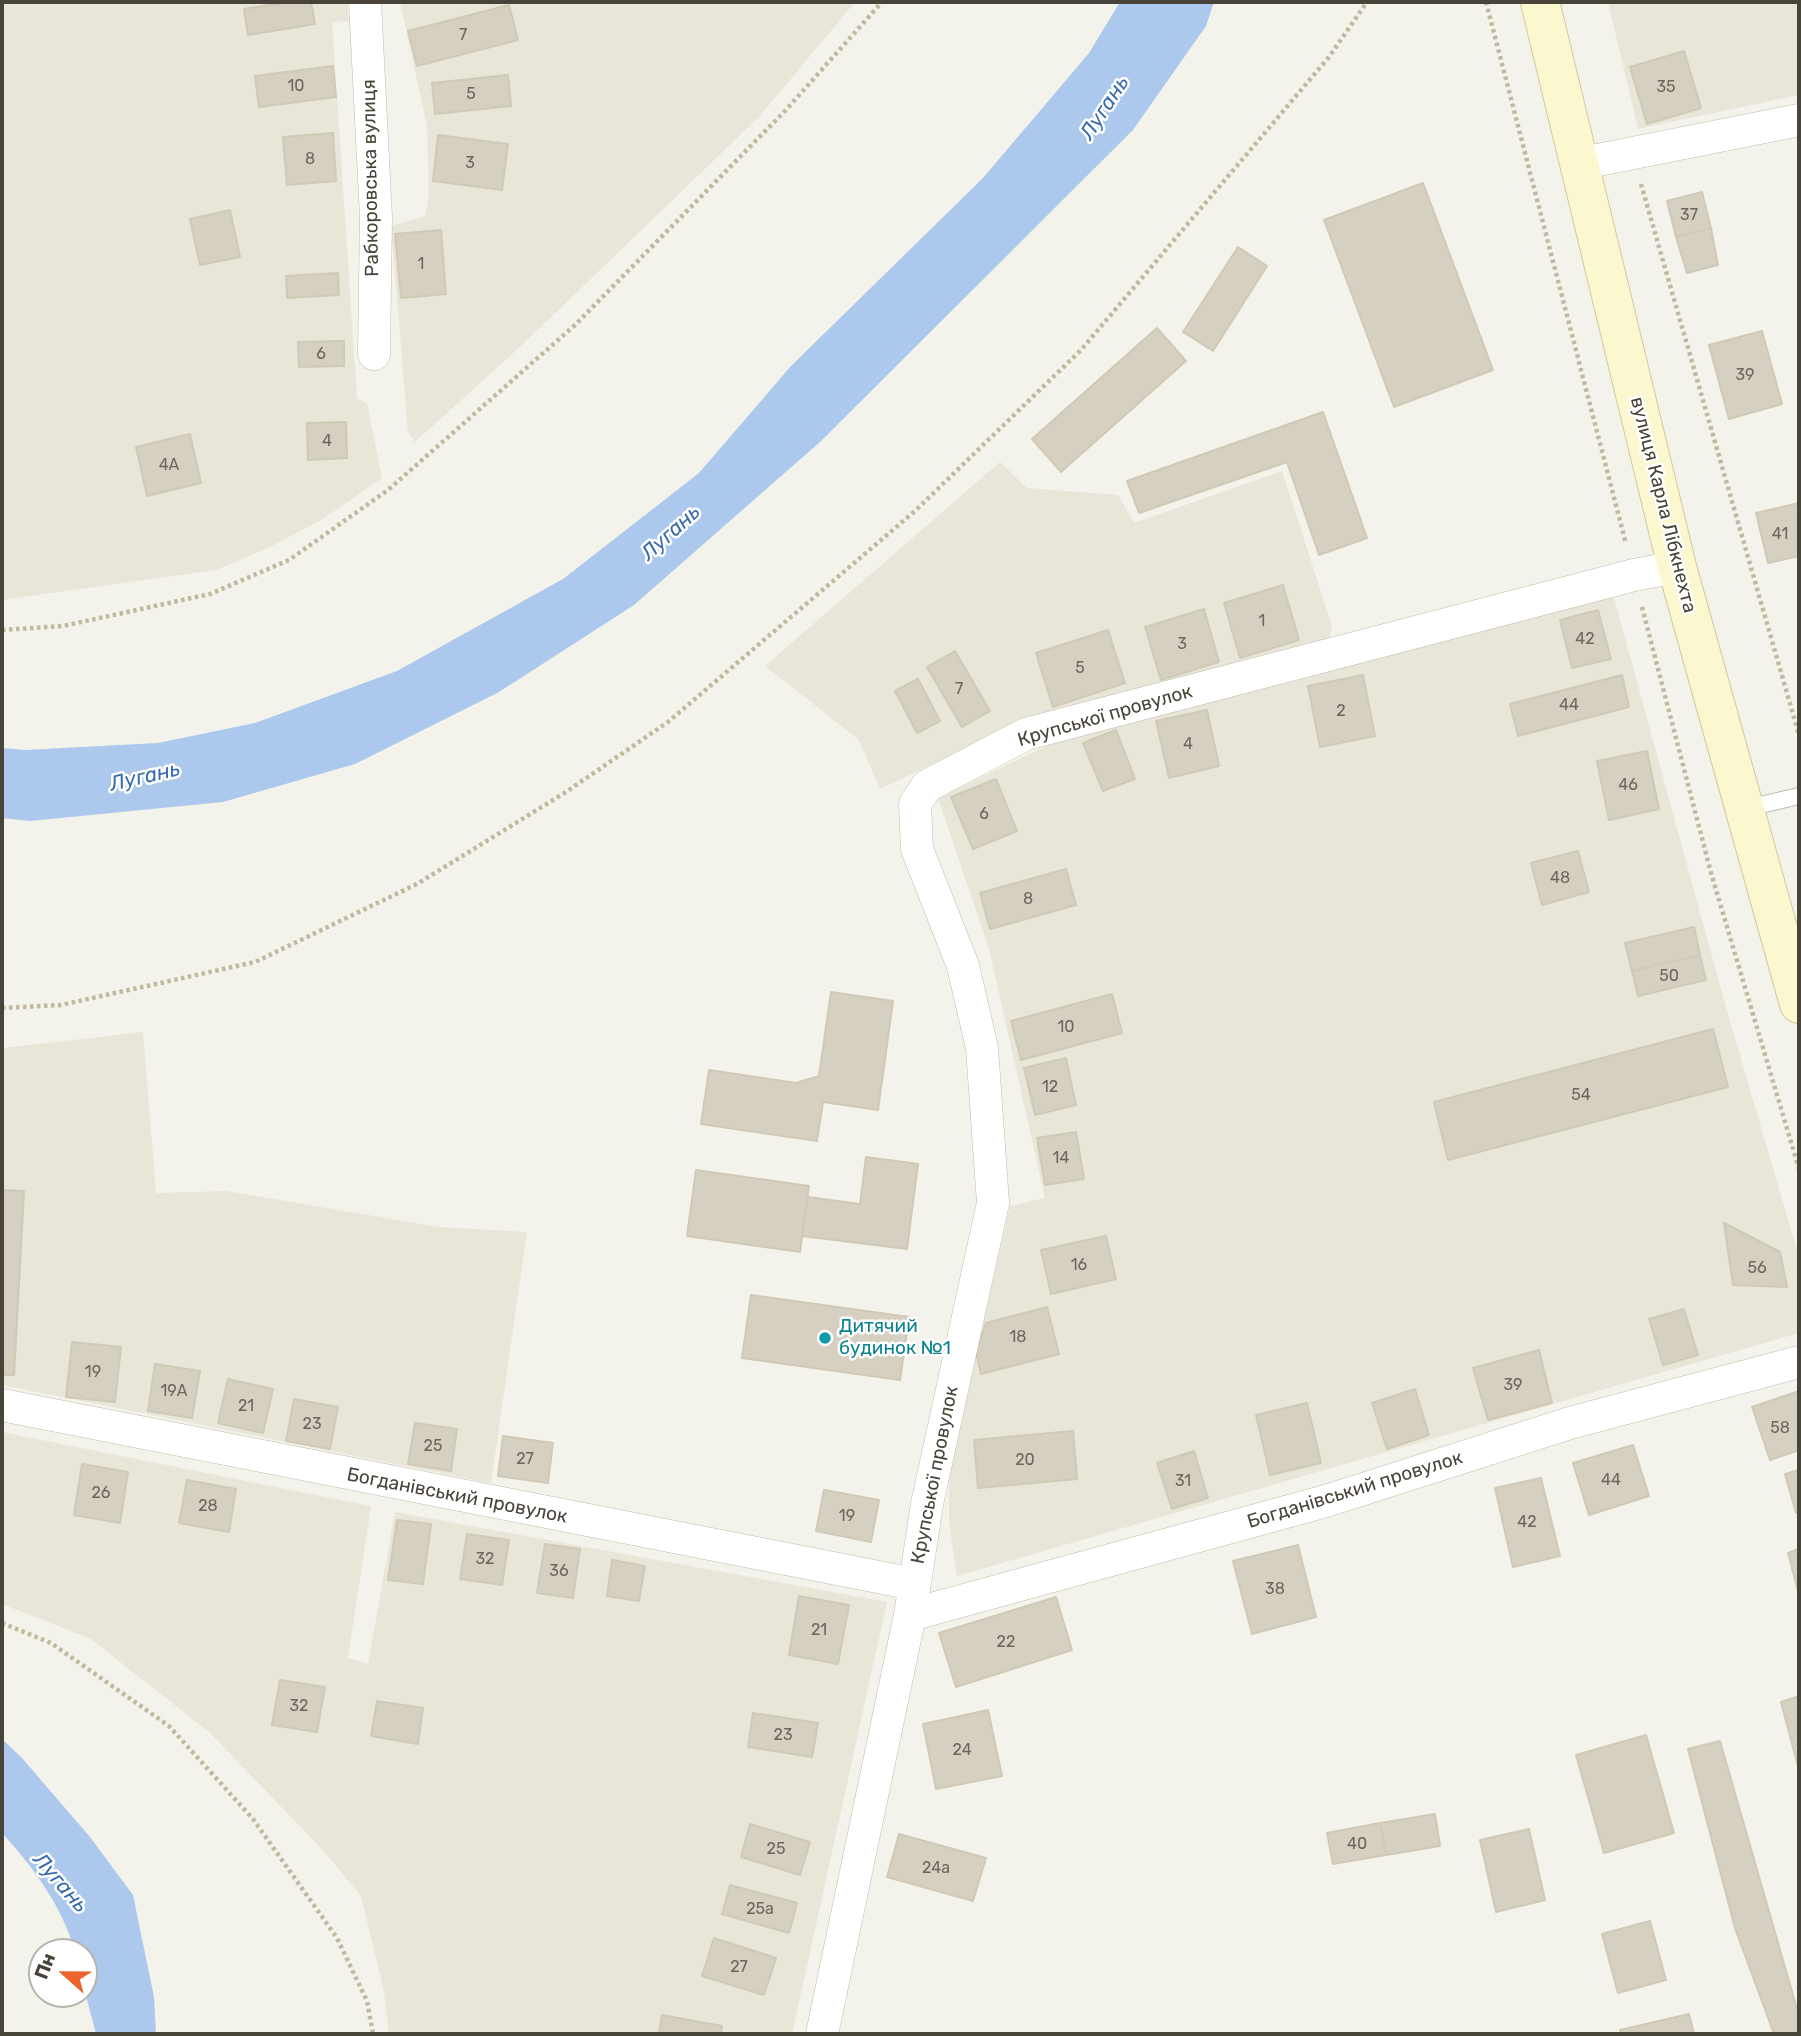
<!DOCTYPE html>
<meta charset="utf-8">
<style>
body{margin:0}
#map{position:relative;width:1801px;height:2036px;overflow:hidden;background:#f4f3eb;font-family:Rubik,sans-serif}
canvas{display:block}
.frame{position:absolute;inset:0;border:4px solid #484439;pointer-events:none}
.north{position:absolute;left:28px;top:1938px;width:70px;height:70px;box-sizing:border-box;background:#fff;border:2px solid #b6b4b0;border-radius:50%;rotate:291deg;font-size:19px;font-weight:700;line-height:28px;text-align:center;color:#484439}
.north::after{content:'';display:block;margin:auto;width:24px;height:32px;background:#eb652c;clip-path:polygon(50% 0,100% 100%,50% 72%,0 100%)}
</style>
<div id="map">
<canvas width="1801" height="2036"></canvas>
<div class="frame"></div>
<div class="north">Пн</div>
</div>
<script>
const context = document.querySelector('canvas').getContext('2d');
context.lineJoin = 'round';
function fillPath(path, color) { context.fillStyle = color; context.fill(path, 'evenodd'); }
function stroke(path, color, width, dash) { context.strokeStyle = color; context.lineWidth = width; context.lineCap = dash ? 'butt' : 'round'; context.setLineDash(dash || []); context.stroke(path); }
function label(font, color, halo, rows, align = 'center') {
  context.font = font + ' Rubik,sans-serif'; context.lineWidth = 5; context.setLineDash([]); context.textBaseline = 'middle'; context.strokeStyle = halo; context.fillStyle = color; for (const [text, x, y, turn = 0] of rows) {
    context.save(); context.translate(x, y); context.rotate((+turn || 0) * Math.PI / 180); context.textAlign = isNaN(turn) ? turn : align; if (halo) context.strokeText(text, 0, 0); context.fillText(text, 0, 0); context.restore();
  }
}
fillPath(new Path2D(`
 M2 2H347L349 21 332 22 357 398 367 404 382 478 323 519 268 548 216 570 2 600Z
 M400 2H855L759 117 521 346 415 442 408 432 391 226 425 216 429 196 427 126Z
 M1608 2H1799V95L1638 129Z
 M1000 462 1027 488 1118 495 1134 523 1282 471 1332 626 1329 638 1032 718 880 789 859 740 765 666Z
 M1613 594 1727 1011 1799 1257V1333L957 1576 949 1522V1476L1010 1206 1045 1198 989 949 938 798 1061 739Z
 M143 1032 156 1193 226 1191 439 1227 527 1232 491 1483 2 1385V1048Z
 M2 1432 371 1506 348 1658 368 1664 395 1512 887 1602 792 2034H389L384 1992 361 1896 322 1849 210 1733 91 1639 2 1604Z`), '#e8e5d9');
fillPath(new Path2D(`
 M1120 2H1214L1206 26 1133 130 820 442 634 605 499 692 355 764 223 802 30 821 2 818V748L25 750 158 743 255 723 397 671 563 579 699 473 791 366 983 178 1089 53Z
 M2 1739 22 1758 90 1837 133 1895 154 1997 156 2034H96L84 1988V1952H75C63 1907 33 1867 2 1833Z`), '#acc8ec');
const building = new Path2D(`
 M288 2H311L315 24 248 35 244 9Z
 M509 5 518 40 417 66 408 31Z
 M1684 51 1701 108 1647 124 1630 67Z
 M333 66 336 97 259 107 255 76Z
 M508 75 511 106 435 114 432 83Z
 M333 133 336 181 287 185 283 137Z
 M438 135 508 144 502 190 433 181Z
 M1423 183 1493 370 1394 407 1324 220Z
 M1702 192 1711 228 1676 237 1667 201Z
 M230 210 240 257 200 265 190 219Z
 M1711 228 1718 265 1687 273 1676 237Z
 M441 230 446 294 401 298 395 234Z
 M1238 247 1267 266 1213 351 1183 332Z
 M338 273 339 295 287 298 286 276Z
 M1157 328 1186 361 1061 472 1032 439Z
 M1762 331 1782 404 1729 419 1709 345Z
 M344 341V366L299 367 298 342Z
 M1323 412 1367 538 1319 555 1287 462 1139 513 1127 481Z
 M346 422 347 458 308 460 307 423Z
 M190 434 201 483 147 496 136 447Z
 M1799 503V556L1768 563 1756 513Z
 M1283 585 1299 640 1240 658 1224 603Z
 M1204 609 1219 662 1161 680 1145 627Z
 M1598 610 1611 659 1572 668 1560 620Z
 M1108 630 1125 683 1053 707 1036 653Z
 M955 651 990 711 962 727 927 667Z
 M1363 675 1375 736 1320 747 1308 686Z
 M1622 675 1629 707 1518 736 1510 704Z
 M918 679 940 721 917 733 895 691Z
 M1207 710 1219 766 1169 778 1156 721Z
 M1116 730 1135 779 1103 791 1083 743Z
 M1647 751 1659 809 1609 820 1597 761Z
 M996 779 1017 831 973 849 951 797Z
 M1578 851 1589 892 1542 905 1531 863Z
 M1066 869 1076 905 990 929 980 893Z
 M1694 927 1700 955 1632 971 1625 943Z
 M1700 955 1706 980 1638 996 1632 971Z
 M831 992 893 1001 878 1110 823 1102 817 1141 701 1124 709 1070 796 1083 819 1076Z
 M1112 994 1122 1033 1021 1060 1011 1021Z
 M1713 1029 1728 1087 1448 1160 1434 1102Z
 M1066 1058 1076 1105 1035 1115 1024 1068Z
 M1076 1132 1084 1179 1045 1185 1037 1138Z
 M866 1157 918 1164 907 1249 802 1236 808 1197 860 1204Z
 M696 1170 809 1186 800 1252 687 1236Z
 M2 1190 24 1191 14 1375H2Z
 M1724 1223 1780 1252 1787 1287 1733 1285Z
 M1106 1236 1116 1279 1051 1294 1041 1250Z
 M751 1295 909 1317 900 1380 742 1358Z
 M1047 1307 1059 1354 981 1374 976 1352 986 1323Z
 M1684 1309 1698 1355 1663 1365 1649 1319Z
 M72 1342 121 1347 115 1402 66 1397Z
 M1539 1350 1552 1403 1488 1420 1473 1368Z
 M155 1364 200 1371 192 1418 148 1411Z
 M228 1379 273 1389 263 1433 218 1423Z
 M1415 1389 1429 1435 1387 1449 1372 1403Z
 M1799 1391V1450L1770 1460 1752 1407Z
 M294 1399 338 1407 330 1449 286 1441Z
 M1307 1403 1321 1463 1270 1475 1256 1415Z
 M415 1423 457 1429 451 1471 408 1464Z
 M1073 1431 1077 1479 978 1488 974 1440Z
 M503 1436 553 1443 548 1483 498 1476Z
 M1633 1445 1649 1496 1589 1515 1573 1463Z
 M1194 1451 1208 1498 1172 1509 1157 1463Z
 M82 1464 128 1472 120 1523 74 1515Z
 M1799 1470V1512L1796 1513 1785 1474Z
 M1541 1478 1560 1556 1513 1567 1495 1488Z
 M187 1480 236 1489 229 1532 179 1523Z
 M824 1490 879 1500 871 1542 816 1531Z
 M397 1520 431 1524 423 1584 388 1580Z
 M467 1534 509 1540 502 1585 460 1579Z
 M545 1544 580 1549 573 1598 537 1593Z
 M1298 1545 1316 1617 1252 1634 1233 1561Z
 M1799 1549V1595L1788 1553Z
 M612 1560 645 1566 639 1601 607 1596Z
 M799 1596 849 1605 838 1664 789 1655Z
 M1056 1597 1072 1650 956 1687 939 1633Z
 M280 1680 325 1687 317 1732 272 1725Z
 M1799 1696V1770L1781 1702Z
 M377 1701 423 1708 418 1744 371 1736Z
 M988 1710 1002 1776 936 1789 923 1724Z
 M753 1713 818 1723 812 1757 748 1747Z
 M1646 1735 1674 1833 1604 1853 1576 1755Z
 M1720 1741 1797 2009H1799V2034H1774L1735 1928 1688 1749Z
 M1435 1814 1440 1846 1386 1855 1380 1823Z
 M1380 1823 1386 1855 1333 1864 1327 1833Z
 M750 1824 810 1842 800 1875 741 1857Z
 M1529 1829 1545 1900 1496 1912 1480 1840Z
 M899 1834 986 1858 973 1901 887 1877Z
 M730 1885 797 1903 789 1933 722 1914Z
 M1650 1921 1666 1980 1618 1993 1602 1934Z
 M714 1938 776 1958 764 1995 702 1976Z
 M1689 2014 1694 2034H1621L1620 2030Z
 M662 2015 722 2026 721 2034H659Z`);
fillPath(building, '#d5d0c1');
stroke(building, '#cfc9b5', 2);
const lane = new Path2D(`
 M1743 809 1799 796`);
const street = new Path2D(`
 M365 2 376 217 374 354
 M1578 164 1799 120
 M2 1405 914 1584
 M910 1615 1326 1501 1570 1423 1799 1362
 M822 2034 910 1615 927 1504 993 1203 982 1048 963 966 917 849 915 804 927 786 1026 734 1634 575 1677 567`);
const secondary = new Path2D(`
 M1540 2 1677 567 1799 1004`);
stroke(lane, '#bfbcae', 18);
stroke(street, '#bfbcae', 33);
stroke(secondary, '#d0ca9e', 40);
stroke(new Path2D(`
 M1486 2 1626 544
 M1641 184 1799 735
 M1642 607 1711 873 1799 1169
 M2 630 63 626 210 594 289 560 388 490 575 325 785 111 882 2
 M2 1008 61 1005 255 962 417 884 566 792 668 722 915 511 1081 350 1329 57 1367 2
 M2 1623 51 1643 169 1726 253 1819 337 1938 367 2001 373 2034`), '#c0b9a0', 4.5, [3.5, 3.5]);
stroke(lane, '#fff', 16);
stroke(street, '#fff', 32);
stroke(secondary, '#fbf7ce', 38);
for (const [x, y, r, color] of [
 [825,1338,7,"#0f9aa8"]
]) { const dot = new Path2D(); dot.arc(x, y, r, 0, 2 * Math.PI); context.fillStyle = color; context.fill(dot); stroke(dot, '#fff', 2.5); }
label('16px', '#6b675b', null, [
 ["7",463,35],
 ["10",296,86],
 ["35",1666,87],
 ["5",471,94],
 ["8",310,159],
 ["3",470,163],
 ["37",1689,215],
 ["1",421,264],
 ["6",321,354],
 ["39",1745,375],
 ["4",327,441],
 ["4А",169,465],
 ["41",1780,534],
 ["1",1262,621],
 ["42",1585,639],
 ["3",1182,644],
 ["5",1080,668],
 ["7",959,689],
 ["44",1569,705],
 ["2",1341,711],
 ["4",1188,744],
 ["46",1628,785],
 ["6",984,814],
 ["48",1560,878],
 ["8",1028,899],
 ["50",1669,976],
 ["10",1066,1027],
 ["12",1050,1087],
 ["54",1581,1095],
 ["14",1061,1158],
 ["16",1079,1265],
 ["56",1757,1268],
 ["18",1018,1337],
 ["19",93,1372],
 ["39",1513,1385],
 ["19А",174,1391],
 ["21",246,1406],
 ["23",312,1424],
 ["58",1780,1428],
 ["25",433,1446],
 ["27",525,1459],
 ["20",1025,1460],
 ["44",1611,1480],
 ["31",1183,1481],
 ["26",101,1493],
 ["28",208,1506],
 ["19",847,1516],
 ["42",1527,1522],
 ["32",485,1559],
 ["36",559,1571],
 ["38",1275,1589],
 ["21",819,1630],
 ["22",1006,1642],
 ["32",299,1706],
 ["23",783,1735],
 ["24",962,1750],
 ["40",1357,1844],
 ["25",776,1849],
 ["24а",936,1868],
 ["25а",760,1909],
 ["27",739,1967]
]);
label('19px', '#484439', '#fff', [
 ["Рабкоровська вулиця",371,178,-91],
 ["вулиця Карла Лібкнехта",1663,505,76],
 ["Крупської провулок",1105,716,-16],
 ["Крупської провулок",935,1475,-79],
 ["Богданівський провулок",1355,1490,-17],
 ["Богданівський провулок",457,1496,11]
]);
label('19px', '#0d838f', '#fff', [
 ["Дитячий",839,1327],
 ["будинок №1",839,1349]
], 'left');
label('italic 21px', '#396bad', '#fff', [
 ["Лугань",1105,108,-57],
 ["Лугань",671,533,-42],
 ["Лугань",145,777,-13],
 ["Лугань",60,1883,49]
]);
</script>
